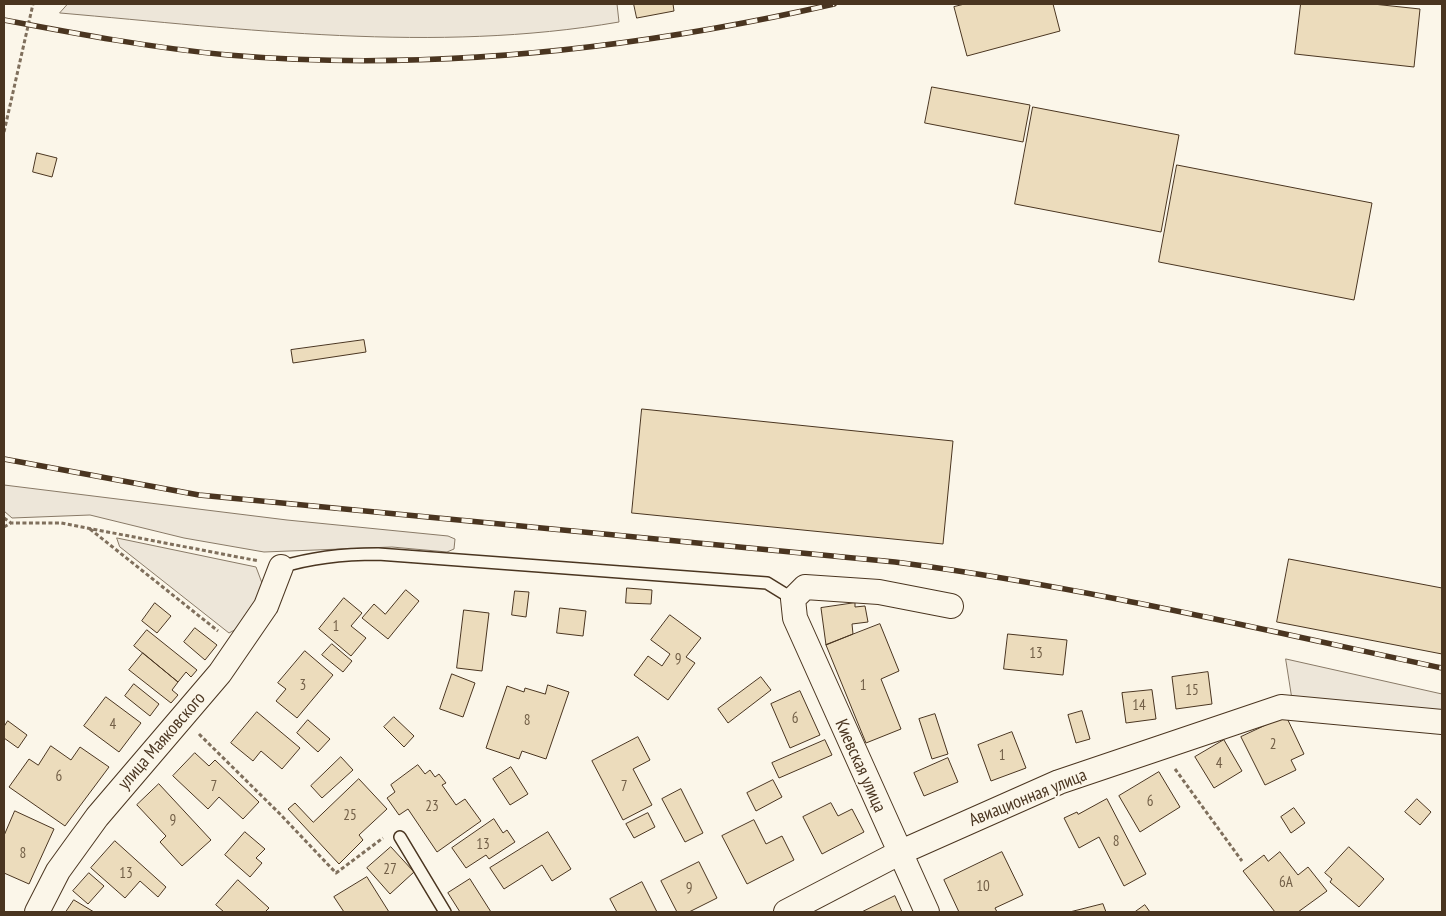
<!DOCTYPE html>
<meta charset="utf-8">
<style>
body{margin:0}
#map{position:relative;width:1446px;height:916px;overflow:hidden;background:#fbf6e9;font-family:"PT Sans Narrow",sans-serif}
canvas{display:block}
.frame{position:absolute;inset:0;border:5px solid #4a3520;pointer-events:none}
</style>
<div id="map">
<canvas width="1446" height="916"></canvas>
<div class="frame"></div>
</div>
<script>
const context = document.querySelector('canvas').getContext('2d');
context.lineJoin = 'round';
function fillPath(path, color) { context.fillStyle = color; context.fill(path, 'evenodd'); }
function stroke(path, color, width, dash) { context.strokeStyle = color; context.lineWidth = width; context.lineCap = dash ? 'butt' : 'round'; context.setLineDash(dash || []); context.stroke(path); }
function label(font, color, halo, rows, align = 'center') {
  context.font = font + ' "PT Sans Narrow",sans-serif'; context.lineWidth = 4; context.setLineDash([]); context.textBaseline = 'middle'; context.strokeStyle = halo; context.fillStyle = color; for (const [text, x, y, turn = 0] of rows) {
    context.save(); context.translate(x, y); context.rotate((+turn || 0) * Math.PI / 180); context.textAlign = isNaN(turn) ? turn : align; if (halo) context.strokeText(text, 0, 0); context.fillText(text, 0, 0); context.restore();
  }
}
const green = new Path2D(`
 M68 4H617L619 22C434 54 245 29 60 13Z
 M4 485 287 520 448 536 455 539 454 549 447 552 392 547 264 552 184 538 90 515 12 518 4 511Z
 M117 538 256 567 262 583C254 607 253 621 229 633L120 547Z
 M1286 659 1442 694V715L1292 697Z`);
fillPath(green, '#ede6d9');
stroke(green, '#887966', 1);
const building = new Path2D(`
 M634 4H673L674 11 637 18Z
 M965 4H1053L1060 31 967 56 954 7Z
 M1301 4H1373L1420 9 1414 67 1295 54Z
 M932 87 1030 105 1023 142 925 123Z
 M1033 107 1179 135 1161 232 1015 204Z
 M37 153 57 158 52 177 33 172Z
 M1177 165 1372 203 1354 300 1159 262Z
 M364 340 366 352 293 363 291 350Z
 M642 409 953 441 943 544 632 513Z
 M1289 559 1442 588V654L1277 622Z
 M627 588 652 590 651 604 626 603Z
 M406 590 419 601 388 639 362 618 374 604 385 614Z
 M515 591 529 592 526 617 512 615Z
 M344 598 362 613 351 626 366 638 351 656 319 629Z
 M155 603 171 616 157 633 142 621Z
 M855 603V607L865 606 868 622 852 624 853 634 826 645 821 608Z
 M560 608 586 611 583 636 557 633Z
 M464 610 489 613 482 671 457 668Z
 M670 615 701 638 686 657 695 663 668 700 634 675 648 656 662 666 670 654 651 640Z
 M880 624 899 671 881 679 901 729 866 743 826 645Z
 M195 628 217 645 205 660 184 642Z
 M147 630 197 670 191 677 186 672 178 682 134 646Z
 M1008 634 1067 640 1063 675 1004 669Z
 M332 644 352 661 343 672 322 655Z
 M305 651 333 675 297 718 276 701 286 689 278 683Z
 M143 653 178 682 172 690 178 695 171 703 129 670Z
 M1208 672 1212 704 1176 709 1172 677Z
 M452 674 475 683 463 717 440 709Z
 M761 677 771 690 728 723 718 709Z
 M134 684 159 704 150 716 125 696Z
 M548 685 569 692 546 759 522 751 519 759 486 748 507 686 524 692 525 688 545 694Z
 M1152 690 1156 719 1126 723 1122 693Z
 M800 691 820 735 790 748 771 704Z
 M106 697 141 723 119 752 84 726Z
 M1082 711 1090 739 1076 743 1068 715Z
 M257 712 300 748 282 769 261 751 253 761 231 743Z
 M935 714 948 754 932 759 919 719Z
 M1286 716 1304 754 1291 760 1296 770 1265 785 1241 737Z
 M394 717 414 736 404 747 384 727Z
 M308 720 330 739 318 752 297 733Z
 M8 721 27 735 18 748 4 738V727Z
 M1012 732 1026 768 991 781 978 745Z
 M638 737 650 760 633 769 652 805 623 820 592 761Z
 M825 740 832 755 779 778 772 763Z
 M1224 740 1242 771 1214 788 1195 757Z
 M51 746 71 760 80 747 109 767 65 826 9 787 29 759 38 765Z
 M195 753 209 766 215 760 259 802 243 819 219 797 208 809 173 776Z
 M341 757 353 770 322 798 311 786Z
 M948 758 958 782 924 796 914 773Z
 M418 765 425 774 430 770 435 777 439 774 446 783 442 785 456 805 465 799 481 821 437 852 408 809 399 815 387 798 395 792 391 785Z
 M511 767 528 794 510 805 493 779Z
 M1159 772 1180 807 1140 832 1119 796Z
 M359 779 387 809 359 835 363 840 339 864 288 809 295 803 313 822Z
 M773 780 782 797 756 811 747 793Z
 M159 784 211 840 182 866 160 842 166 836 137 805Z
 M681 789 703 833 685 842 662 799Z
 M1107 799 1146 874 1124 886 1099 837 1079 848 1064 818 1077 812 1078 814Z
 M1417 799 1431 812 1420 825 1405 812Z
 M831 803 838 816 852 809 864 832 822 854 803 817Z
 M1294 808 1305 823 1291 833 1281 817Z
 M15 811 54 829 29 884 4 873V836Z
 M648 813 655 827 634 838 626 824Z
 M494 819 503 833 507 830 515 842 489 859 486 855 466 868 452 848Z
 M754 820 766 844 782 836 794 860 747 884 722 836Z
 M245 832 265 849 256 858 262 863 250 877 225 855Z
 M548 832 571 869 552 881 542 865 504 889 490 868Z
 M115 841 166 887 158 897 140 881 125 898 91 868Z
 M391 847 414 872 390 894 367 868Z
 M1349 847 1384 879 1359 907 1330 882 1332 879 1325 873Z
 M1002 852 1023 895 995 908 997 912H959L944 880Z
 M1280 852 1298 875 1308 867 1327 891 1298 912H1275L1243 871 1264 855 1268 861Z
 M699 862 717 898 689 912H677L661 881Z
 M89 873 104 886 88 904 73 891Z
 M367 877 389 912H344L334 897Z
 M470 879 491 912H460L448 893Z
 M238 880 269 908 265 912H224L216 905Z
 M642 882 657 912H617L610 899Z
 M895 896 902 912H862Z
 M74 900 94 912H66Z
 M1103 904 1106 912H1070Z
 M1145 905 1150 912H1135Z`);
fillPath(building, '#ecdcbc');
stroke(building, '#4a3520', 1);
const service = new Path2D(`
 M281 567C313 557 343 554 378 554L767 583 793 599
 M400 837 445 912`);
const minor = new Path2D(`
 M37 912 58 871 97 817 220 673 266 606 281 567
 M786 912 899 853 1059 782 1281 707 1442 722
 M927 912 795 618 793 599 805 587 879 592 951 606`);
stroke(service, '#4a3520', 14);
stroke(minor, '#4a3520', 26);
stroke(new Path2D(`
 M4 132 33 4
 M4 518 11 523
 M4 527 11 523H61L259 561
 M90 529 218 631
 M199 734 280 814 336 873 383 838
 M1175 769 1242 861`), '#7f6f5c', 3, [4, 2.5]);
stroke(service, '#fbf6e9', 11);
stroke(minor, '#fbf6e9', 24);
const rail = new Path2D(`
 M4 20C78 34 153 48 228 55 430 72 637 49 834 4
 M4 459 199 495 895 562C1079 586 1260 629 1442 668`);
stroke(rail, '#4a3520', 5.5);
stroke(rail, '#fbf6e9', 4, [11]);
label('15px', '#725f47', null, [
 ["1",336,627],
 ["13",1036,654],
 ["9",678,660],
 ["3",303,686],
 ["1",863,686],
 ["15",1192,691],
 ["14",1139,706],
 ["6",795,719],
 ["8",527,721],
 ["4",113,725],
 ["2",1273,745],
 ["1",1002,756],
 ["4",1219,764],
 ["6",59,777],
 ["7",214,787],
 ["7",624,787],
 ["6",1150,802],
 ["23",432,807],
 ["25",350,816],
 ["9",173,821],
 ["8",1116,842],
 ["13",483,845],
 ["8",23,854],
 ["27",390,870],
 ["13",126,874],
 ["6А",1286,883],
 ["10",983,887],
 ["9",689,889]
]);
label('18px', '#4a3520', '#fbf6e9', [
 ["улица Маяковского",162,741,-49],
 ["Киевская улица",860,766,66],
 ["Авиационная улица",1028,798,-22]
]);
</script>
